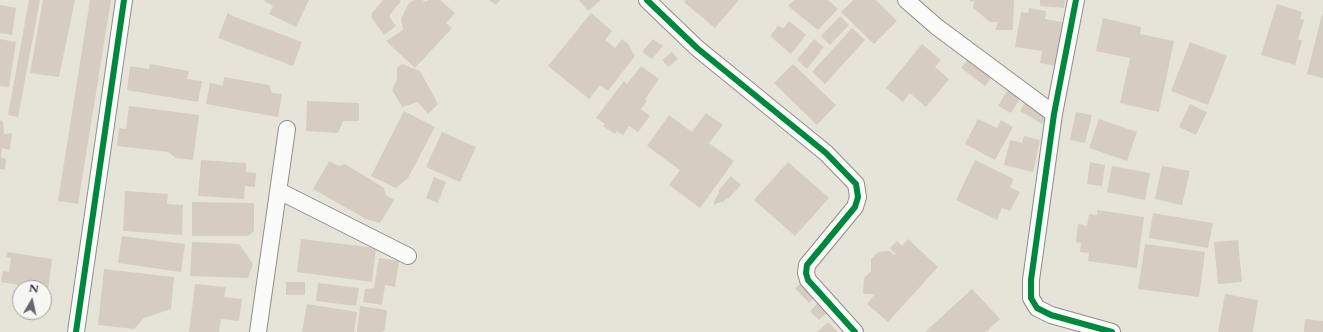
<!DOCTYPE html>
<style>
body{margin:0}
#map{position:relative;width:1323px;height:332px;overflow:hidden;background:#e6e4d8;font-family:Cardo,serif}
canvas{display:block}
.north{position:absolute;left:12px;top:280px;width:40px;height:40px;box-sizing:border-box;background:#f6f6f2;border:1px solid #a1a1a9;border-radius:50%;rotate:9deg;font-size:11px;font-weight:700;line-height:16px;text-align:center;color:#22223b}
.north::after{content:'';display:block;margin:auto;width:14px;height:18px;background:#676672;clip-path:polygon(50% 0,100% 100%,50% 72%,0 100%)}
</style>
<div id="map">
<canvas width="1323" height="332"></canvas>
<div class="north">N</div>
</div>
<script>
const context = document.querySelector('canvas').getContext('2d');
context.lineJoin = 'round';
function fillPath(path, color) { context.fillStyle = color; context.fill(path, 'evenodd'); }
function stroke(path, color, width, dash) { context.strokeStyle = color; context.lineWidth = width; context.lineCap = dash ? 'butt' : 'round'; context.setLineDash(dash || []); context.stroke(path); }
fillPath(new Path2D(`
 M29 0H40L18 117 8 115Z
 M43 0H75L59 77 30 73Z
 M90 0H111L78 204 58 201Z
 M265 0H309L296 27 269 14 273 6 264 1Z
 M383 0H399L401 1 389 16 396 26 384 35 372 18V13Z
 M415 0H422L426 2 428 0H440L455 13 446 23 452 28 415 68 386 41 403 30 401 19 409 3Z
 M489 0H500L496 5Z
 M579 0H601L588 11Z
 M686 0H739L715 28 684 2Z
 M794 0H828L838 9 818 30 788 6Z
 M853 0H876L897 21 874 44 841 12Z
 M970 0H1014L1013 30H995L998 22H990L973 8 974 2 970 1Z
 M1040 0H1065L1064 8 1040 6Z
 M1277 4 1302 12 1300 19 1304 20 1298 39 1302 41 1295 65 1261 55Z
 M0 5 16 8 12 35 0 33Z
 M1029 8 1046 11 1045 19 1068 23 1060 67 1040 63 1042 51 1015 47 1021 12 1028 13Z
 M228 12 230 15 302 42 293 66 218 38Z
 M591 13 612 31 605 40 615 48 622 39 628 44 635 56 608 91 600 85 589 99 548 66Z
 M1322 14H1323V78L1307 74Z
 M840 16 849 25 830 45 821 36Z
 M1103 18 1141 27 1140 34 1174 41 1159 112 1120 103 1130 58 1096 51Z
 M789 21 806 35 791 54 770 36 778 26 784 28Z
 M852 28 865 40 825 84 812 72Z
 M0 39 16 42 9 87 0 86Z
 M653 39 663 46 652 59 642 52Z
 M814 39 824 47 807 69 797 60Z
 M1190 42 1227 56 1208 105 1171 91Z
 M922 44 941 60 935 67 949 79 926 107 910 93 903 102 886 88Z
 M672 52 678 59 668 67 662 60Z
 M968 60 991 78 985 86 961 68Z
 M150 64 189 71 187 79 202 81 198 102 127 90 130 66 149 69Z
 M402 64 420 71 438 104 428 114 418 102 402 107 392 90 397 79V68Z
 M793 64 836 105 817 125 774 83Z
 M641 66 659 79 645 99 647 101 641 109 650 116 638 132 629 126 623 135 617 131 615 134 603 126 605 124 596 118 624 81 627 84Z
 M224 77 269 85 272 93 282 94 278 117 206 104 210 83 223 86Z
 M1008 89 1021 97 1011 113 998 106Z
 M1026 100 1048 114 1042 124 1020 111Z
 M307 101 359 103V121H343L338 133 306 131Z
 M1190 104 1207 112 1196 135 1179 127Z
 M129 106 199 115 193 160 176 158 168 152 117 146 119 128 126 129Z
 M404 111 435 127 408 178 396 188 371 176Z
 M1076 112 1092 115 1085 143 1070 140Z
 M706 113 723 125 709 143 734 161 700 208 669 185 680 170 647 146 669 115 692 132Z
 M978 119 997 128 1001 120 1013 127 995 160 965 144Z
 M1099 119 1137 132 1127 161 1089 148Z
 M0 120 3 121 4 134 12 133 10 150 2 148 1 157 6 159 5 170 0 169Z
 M442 132 476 147 460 182 426 167Z
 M1024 136 1040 140 1033 172 1004 165 1010 140 1022 143Z
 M201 160 246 163V172L256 173 255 187 245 186 244 199 198 196Z
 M975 160 1014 179 1010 187 1020 192 1010 211 1002 208 997 220 956 200Z
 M329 161 339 166 345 164 384 188 386 195 394 200 380 223 366 219 313 189Z
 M788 162 829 198 795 236 754 200Z
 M1090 162 1105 165 1102 186 1087 184Z
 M1112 166 1150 173 1145 200 1107 192Z
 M1162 166 1190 171 1182 205 1155 199Z
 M731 176 741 185 728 199 727 198 723 202 717 203 715 205 714 204 715 199 719 193 718 191Z
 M434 177 446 182 438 203 426 198Z
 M125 191 168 194 167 204 183 205 182 235 123 231Z
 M192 202 254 203V231L248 236H192Z
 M1097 210 1144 217 1137 268 1088 261 1089 253 1080 252 1081 243 1076 242 1078 224 1087 226 1089 214 1097 215Z
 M1153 213 1213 223 1208 248 1149 238Z
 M122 236 185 244 181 272 118 263Z
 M301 239 376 248 372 282 297 272Z
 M908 239 938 267 888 322 867 304 875 294H863L864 278 871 271V259L878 252 889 251 894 255 896 254 890 248 897 241 902 246Z
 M1238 240 1242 282 1218 284 1214 242Z
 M192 242 239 244 253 264 248 278 190 276Z
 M1145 244 1205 252 1199 297 1138 289Z
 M7 252 52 259 48 290 44 289V288H36L1 282 3 271 9 272 11 258 6 257Z
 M379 258 399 261 395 287 385 285 382 305 363 302 365 289 374 288Z
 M104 269 174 277 171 309 144 318 134 329 98 325Z
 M286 282H305V295H286Z
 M318 283 359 288 356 306 316 301Z
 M801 283 815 297 809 303 795 288Z
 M195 284 226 287 224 297 242 299 239 321 221 319 219 332H189Z
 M972 289 1000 319 986 332H925Z
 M1225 294 1258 300 1253 332H1218Z
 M819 302 828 312 819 320 810 311Z
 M307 304 357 312 354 332H302Z
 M360 306 387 310 385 330 381 332H357Z
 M1305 319 1323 321V332H1304Z
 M828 322 838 332H817Z`), '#d7ccc1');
const minor = new Path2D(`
 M647 0 697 48 826 153 856 184 858 197 855 207 807 265 806 273 808 280 855 332
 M906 0 937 27 1054 114
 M1076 0 1054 114 1031 280V298L1037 308 1051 315 1112 332
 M279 191 408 256
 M76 332 124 0
 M258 332 287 129`);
stroke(minor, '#8e8d8b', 18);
stroke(minor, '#fbfbf9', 16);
stroke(new Path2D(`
 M647 0 697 48 826 153 856 184 858 197 855 207 807 265 806 273 808 280 855 332
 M1076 0 1054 114 1031 280V298L1037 308 1051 315 1112 332
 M76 332 124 0`), '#00873e', 6);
</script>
